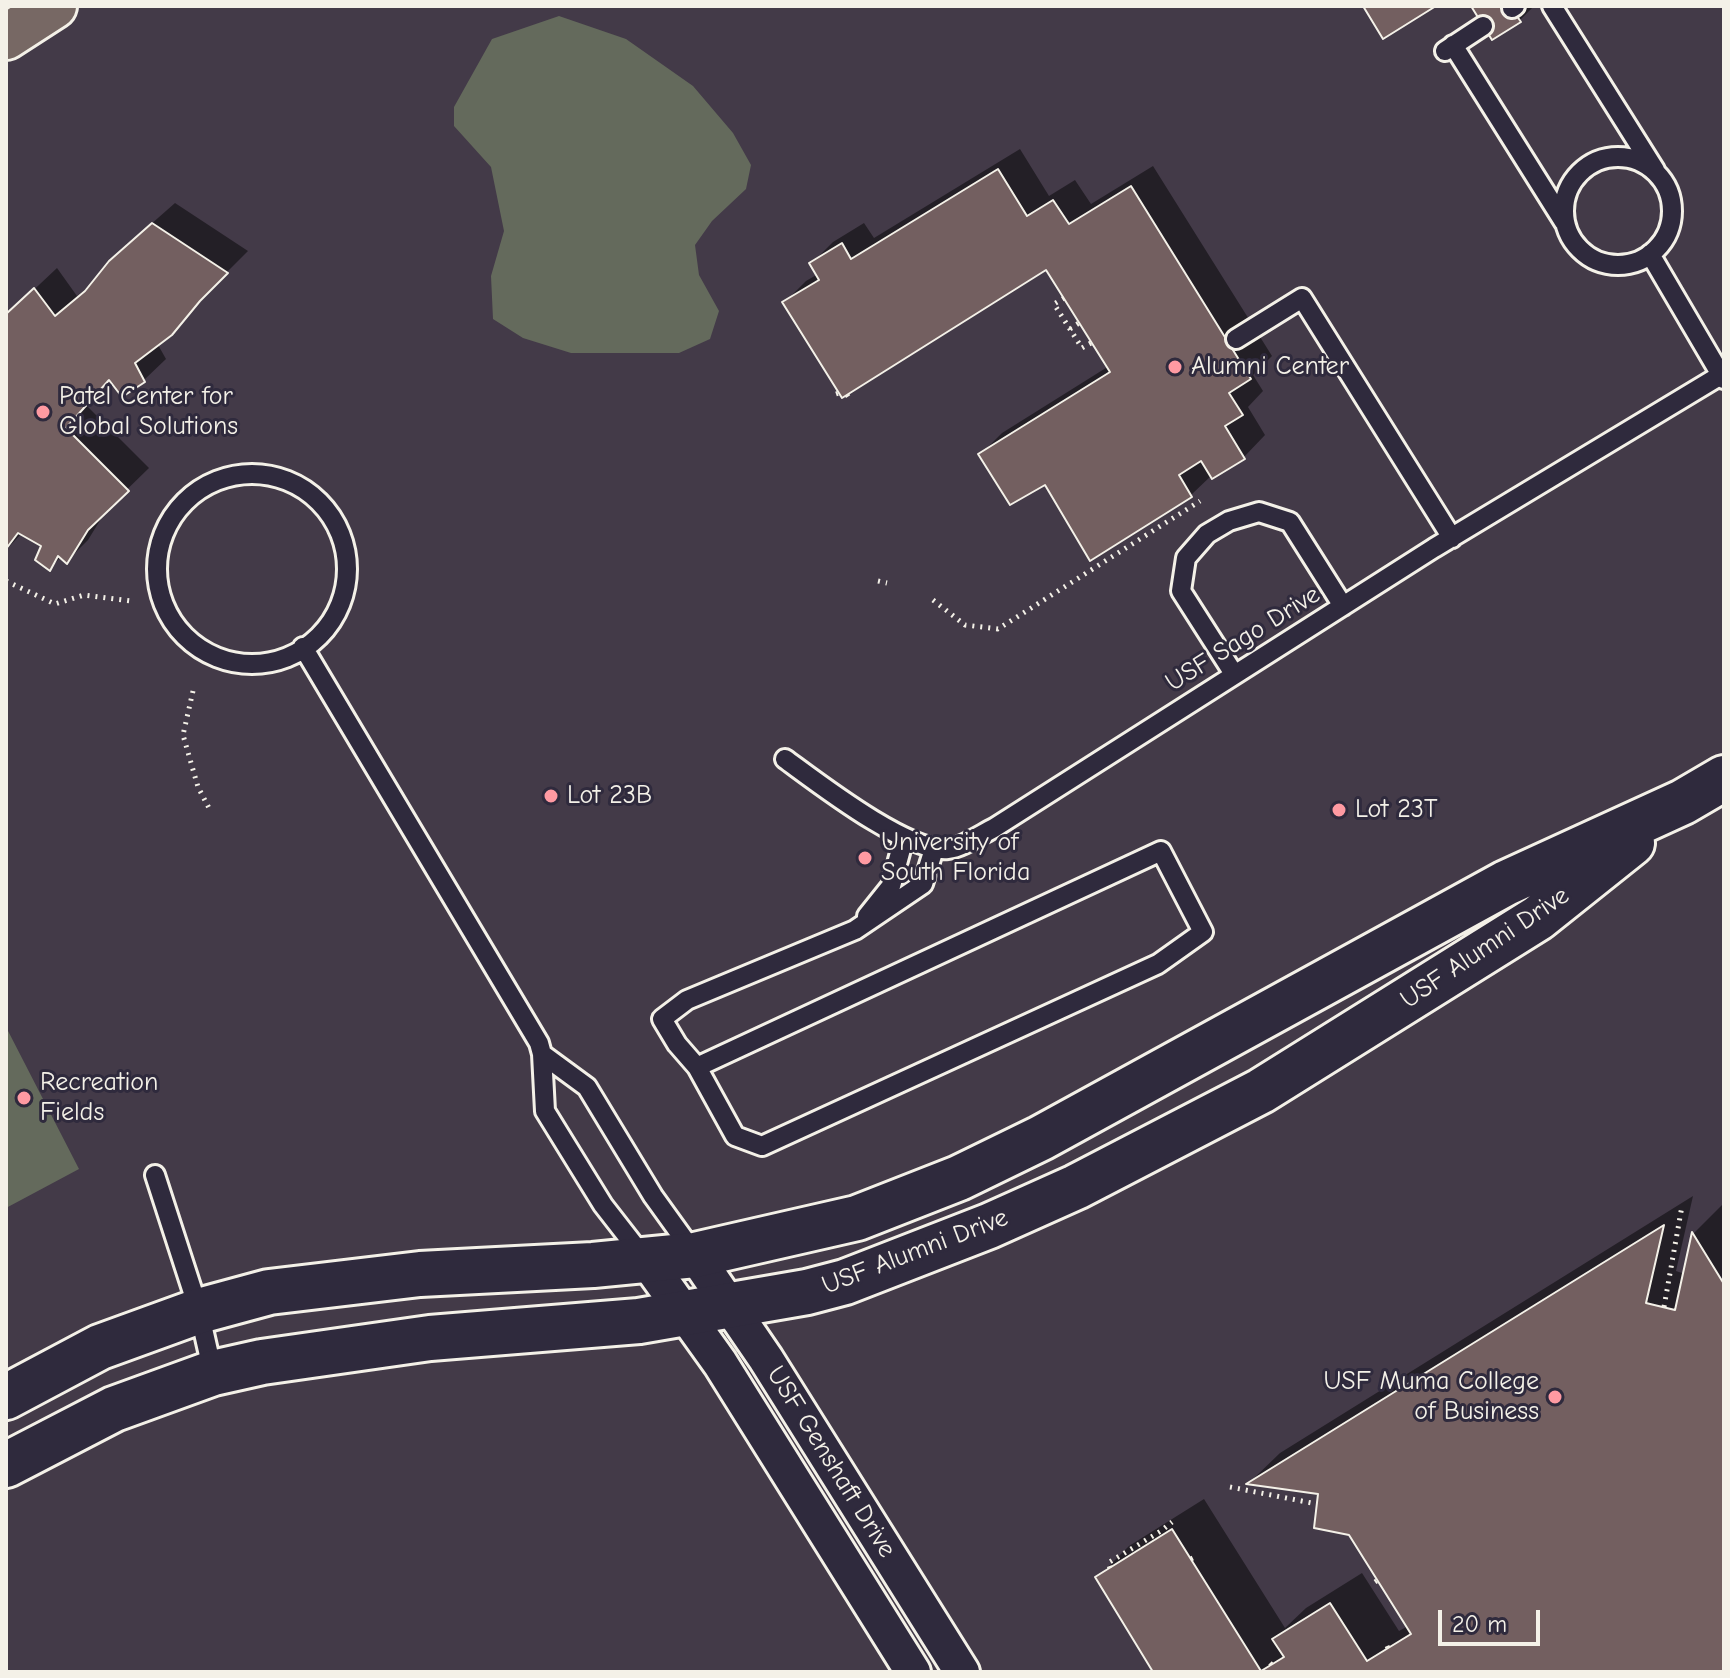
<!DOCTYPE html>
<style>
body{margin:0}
#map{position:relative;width:1730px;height:1678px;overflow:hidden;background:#2f2a3d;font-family:"Comic Neue",sans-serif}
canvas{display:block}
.frame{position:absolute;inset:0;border:8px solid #f4f1e8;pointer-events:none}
.scale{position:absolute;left:1438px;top:1610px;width:102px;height:36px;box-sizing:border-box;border:4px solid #f4f1e8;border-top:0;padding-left:10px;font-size:24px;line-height:28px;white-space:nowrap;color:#f4f1e8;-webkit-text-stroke:6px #2f2a3d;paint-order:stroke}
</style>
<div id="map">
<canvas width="1730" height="1678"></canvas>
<div class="frame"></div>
<div class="scale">20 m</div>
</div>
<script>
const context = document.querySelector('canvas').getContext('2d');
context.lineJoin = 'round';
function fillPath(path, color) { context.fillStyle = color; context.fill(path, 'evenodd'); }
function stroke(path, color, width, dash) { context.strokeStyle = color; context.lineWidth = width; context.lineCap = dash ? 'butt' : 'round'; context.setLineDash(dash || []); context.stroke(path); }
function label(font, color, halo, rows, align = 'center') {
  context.font = font + ' "Comic Neue",sans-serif'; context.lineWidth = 6; context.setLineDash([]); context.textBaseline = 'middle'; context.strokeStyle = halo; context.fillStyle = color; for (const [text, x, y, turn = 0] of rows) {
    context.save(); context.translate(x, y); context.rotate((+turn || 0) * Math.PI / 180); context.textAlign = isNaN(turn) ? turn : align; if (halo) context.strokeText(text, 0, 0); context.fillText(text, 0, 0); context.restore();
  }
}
fillPath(new Path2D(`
 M69 6H1724V1672H6V45Z`), '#433a48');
fillPath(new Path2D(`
 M559 16 626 39 693 86 733 133 751 165 746 189 712 221 695 245 699 275 719 311 710 339 679 353H571L523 338 493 319 491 276 504 231 491 167 454 126V107L492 39Z
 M6 1027 79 1169 6 1208Z`), '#646a5c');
fillPath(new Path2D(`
 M1473 6H1534L1519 21Z
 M1020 149 1049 196 1075 180 1091 204 1153 166 1272 356 1253 375 1263 391 1248 407 1265 435 1244 457 1212 475 1191 495 1091 558 1045 482 981 454 1002 433 1109 366 1046 267 785 302 806 281 818 274 811 264 833 242 864 223 874 238Z
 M175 203 248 251 222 277 193 310 170 333 157 343 166 359 144 380 110 379 86 405 149 468 107 509 88 540 67 561 61 557 50 568 43 545 22 533 6 550V316L57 268 77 296 96 281 133 240Z
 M1693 1196 1676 1271 1685 1274 1694 1233 1724 1203V1672H1156L1098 1577 1129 1546 1204 1499 1285 1628 1306 1608 1362 1573 1399 1631 1408 1626 1351 1534 1321 1492 1250 1482 1280 1453Z`), '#0007');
const building = new Path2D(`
 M1363 6H1436L1383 39Z
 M1471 6H1510L1521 22 1492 40Z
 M998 169 1027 216 1053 200 1069 224 1131 186 1251 379 1229 393 1243 415 1225 426 1245 459 1212 479 1201 461 1179 475 1192 497 1090 561 1045 485 1010 505 978 454 1110 372 1046 270 842 398 782 302 819 280 809 263 842 243 851 259Z
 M152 223 228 273 200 301 172 335 135 363 145 382 122 397 109 380 66 428 129 491 88 530 67 564 58 556 50 571 35 560 41 546 18 533 6 549V314L34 288 55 316 85 291 109 261Z
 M1664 1225 1646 1303 1675 1310 1692 1232 1724 1284V1672H1153L1095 1577 1172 1529 1261 1671 1284 1657 1272 1639 1330 1603 1367 1661 1411 1634 1349 1535 1314 1528 1318 1494 1246 1484Z`);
fillPath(building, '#735f60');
stroke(building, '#f4f1e8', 2);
const lane = new Path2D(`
 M1552 6 1655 170
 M1512 8 1515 6
 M1453 45 1564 222
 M1445 51 1483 26
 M1564 211a54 54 0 1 1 108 0a54 54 0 1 1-108 0Z
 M1650 254 1721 375
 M1236 339 1302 298 1452 538
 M157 569a95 95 0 1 1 190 0a95 95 0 1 1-190 0Z
 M303 647 539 1043 542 1054 545 1111 603 1205 645 1259
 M1234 674 1181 591 1186 558 1207 534 1229 521 1259 512 1290 522 1343 606
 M785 759C818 783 908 853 948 849 961 848 982 834 994 828L1434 548 1721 375 1724 379
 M867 916 891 886 904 838
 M542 1054 587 1087 653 1196 694 1253
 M697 1067 1161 851 1203 932 1158 964 762 1146 735 1136 697 1067 677 1044 662 1019 687 1000 855 930 923 884 934 849
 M155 1175 199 1311 213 1373`);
const street = new Path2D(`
 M695 1255 766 1359 962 1672
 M647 1261 720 1363 913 1672`);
const secondary = new Path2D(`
 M6 1397 100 1347 199 1311 269 1292 420 1274 593 1265 695 1255 857 1218 959 1178 1041 1138 1506 883 1683 802 1724 778
 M6 1465 114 1409 213 1373 262 1362 430 1338 639 1321 807 1292 845 1282 989 1226 1076 1187 1261 1091 1538 918 1632 843`);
const primary = new Path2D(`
 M6 37 54 6`);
stroke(lane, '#f4f1e8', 24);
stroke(street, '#f4f1e8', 40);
stroke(secondary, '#f4f1e8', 50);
stroke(primary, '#f4f1e8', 50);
stroke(new Path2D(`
 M1064 298 1054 304 1082 348 1091 343
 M1070 329 1079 323
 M836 394 839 393
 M847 395 849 398
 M6 581 55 604 84 595 131 601
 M878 581 887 583
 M933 600 965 625 998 629 1200 501
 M193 691 183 735 198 787 210 810
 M1664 1307 1682 1206
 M1230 1487 1317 1504
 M1191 1559 1193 1558
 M1110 1568 1108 1563 1161 1531 1172 1522
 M1375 1582 1378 1580
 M1387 1646 1388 1648
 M1270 1663 1272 1665`), '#f4f1e8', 5, [2, 6]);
stroke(lane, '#2f2a3d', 18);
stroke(street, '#2f2a3d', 34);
stroke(secondary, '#2f2a3d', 44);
stroke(primary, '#776864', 44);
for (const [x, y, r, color] of [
 [1175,367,8,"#ff9aa2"],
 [43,412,8,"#ff9aa2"],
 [551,796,8,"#ff9aa2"],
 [1339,810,8,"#ff9aa2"],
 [865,858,8,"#ff9aa2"],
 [24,1098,8,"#ff9aa2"],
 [1555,1397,8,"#ff9aa2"]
]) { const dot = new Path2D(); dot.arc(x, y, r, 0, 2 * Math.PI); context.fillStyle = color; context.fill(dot); stroke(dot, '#2f2a3d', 3); }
label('26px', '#f4f1e8', '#2f2a3d', [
 ["Alumni Center",1191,367],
 ["Patel Center for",59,397],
 ["Global Solutions",59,427],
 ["Lot 23B",567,796],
 ["Lot 23T",1355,810],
 ["University of",881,843],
 ["South Florida",881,873],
 ["Recreation",40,1083],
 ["Fields",40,1113],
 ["USF Muma College",1539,1382,"right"],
 ["of Business",1539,1412,"right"]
], 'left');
label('26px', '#f4f1e8', '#2f2a3d', [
 ["USF Sago Drive",1243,639,-32],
 ["USF Alumni Drive",1485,948,-34],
 ["USF Alumni Drive",915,1252,-21],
 ["USF Genshaft Drive",831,1462,58]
]);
</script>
